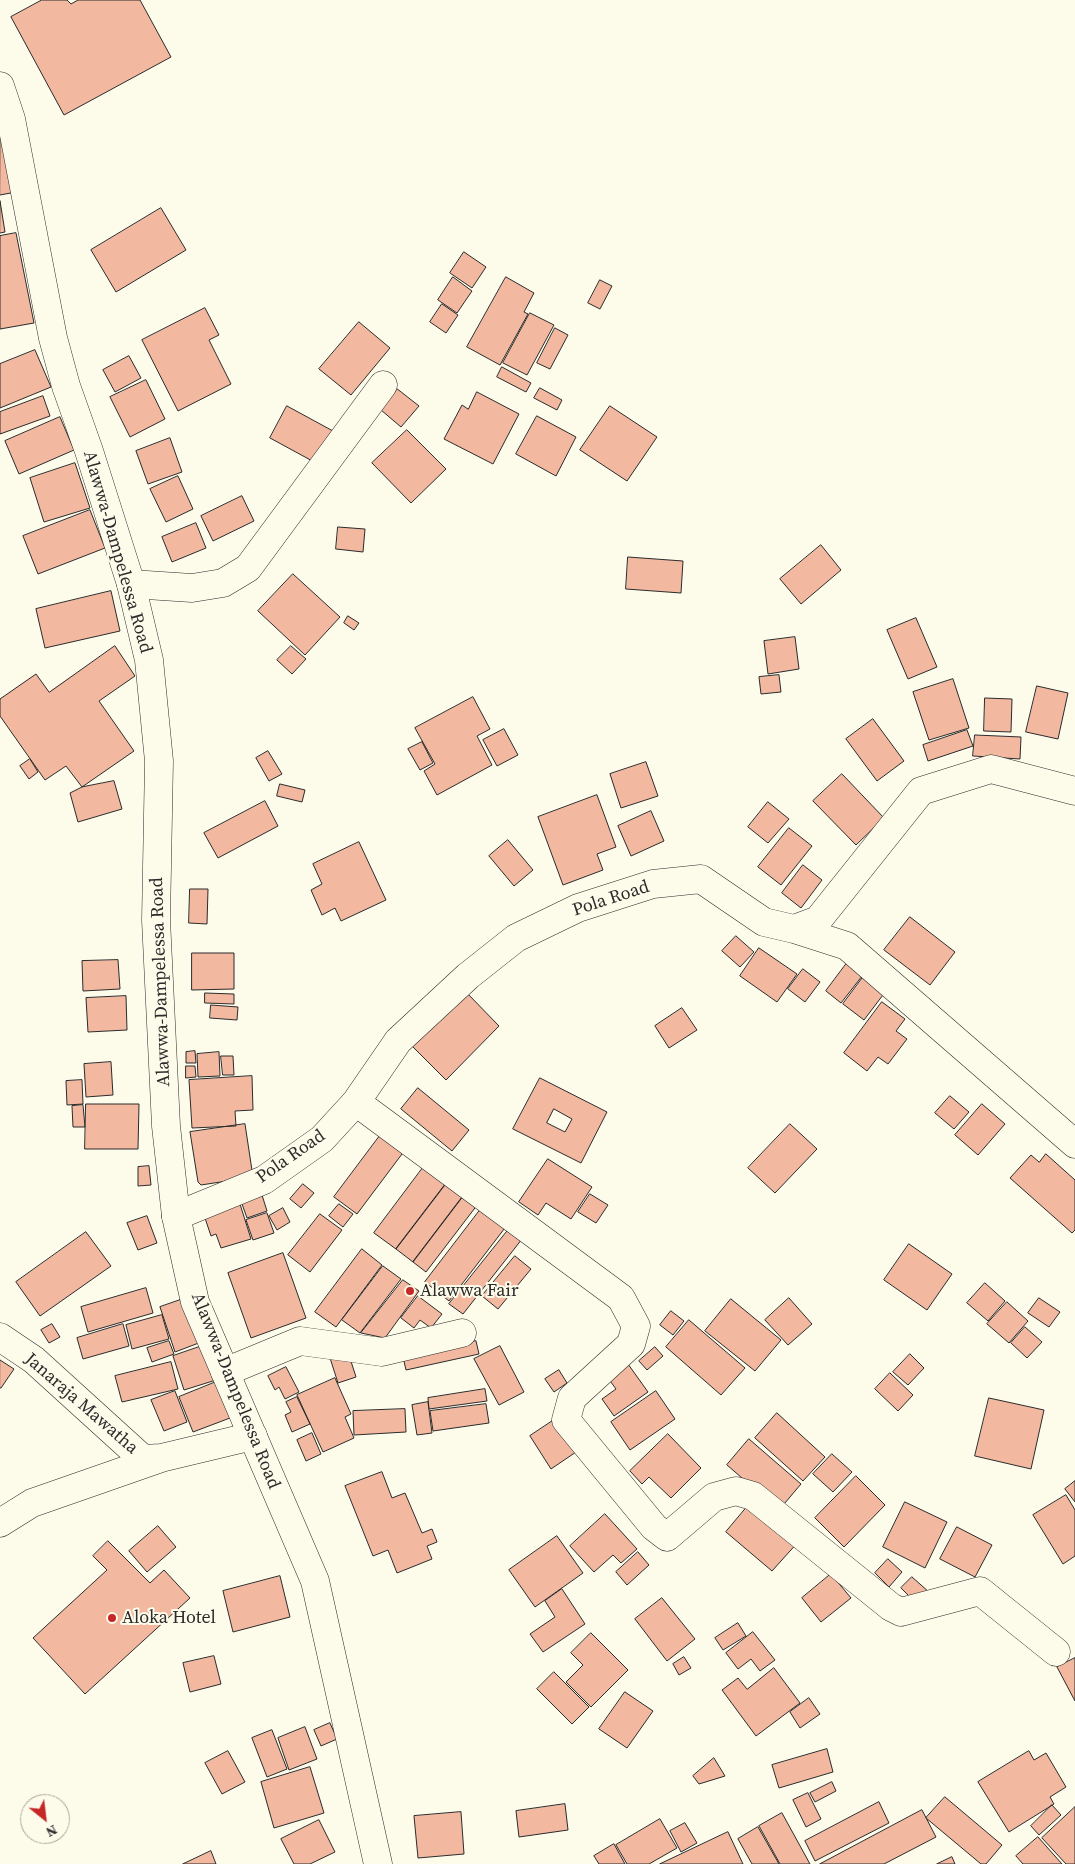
<!DOCTYPE html>
<style>
body{margin:0}
#map{position:relative;width:1075px;height:1864px;overflow:hidden;background:#fdfbea;font-family:"Source Serif 4",serif}
canvas{display:block}
.north{position:absolute;left:20px;top:1794px;width:50px;height:50px;box-sizing:border-box;background:#fdfbea;border:1px solid #a9a89e;border-radius:50%;rotate:151deg;font-size:14px;font-weight:700;line-height:20px;text-align:center;color:#2b2b2b}
.north::after{content:'';display:block;margin:auto;width:18px;height:22px;background:#c62828;clip-path:polygon(50% 0,100% 100%,50% 72%,0 100%)}
</style>
<div id="map">
<canvas width="1075" height="1864"></canvas>
<div class="north">N</div>
</div>
<script>
const context = document.querySelector('canvas').getContext('2d');
context.lineJoin = 'round';
function fillPath(path, color) { context.fillStyle = color; context.fill(path, 'evenodd'); }
function stroke(path, color, width, dash) { context.strokeStyle = color; context.lineWidth = width; context.lineCap = dash ? 'butt' : 'round'; context.setLineDash(dash || []); context.stroke(path); }
function label(font, color, halo, rows, align = 'center') {
  context.font = font + ' "Source Serif 4",serif'; context.lineWidth = 4; context.setLineDash([]); context.textBaseline = 'middle'; context.strokeStyle = halo; context.fillStyle = color; for (const [text, x, y, turn = 0] of rows) {
    context.save(); context.translate(x, y); context.rotate((+turn || 0) * Math.PI / 180); context.textAlign = isNaN(turn) ? turn : align; if (halo) context.strokeText(text, 0, 0); context.fillText(text, 0, 0); context.restore();
  }
}
const building = new Path2D(`
 M42 0H67L71 4 78 0H140L171 57 64 115 11 17Z
 M0 130 16 192 0 195Z
 M0 201 5 232 0 233Z
 M161 208 186 250 116 292 91 250Z
 M16 233 34 323 0 329V236Z
 M464 252 486 267 472 288 450 273Z
 M453 277 472 291 457 313 438 300Z
 M506 277 534 293 524 312 528 314 500 365 467 347Z
 M600 280 612 286 600 309 588 303Z
 M442 304 458 315 446 333 430 322Z
 M205 308 219 335 209 340 231 384 178 411 142 340Z
 M530 313 554 325 527 375 503 363Z
 M359 322 390 348 351 395 319 369Z
 M555 328 568 335 550 369 537 363Z
 M35 350 51 387 0 408V364Z
 M129 356 141 378 115 392 103 370Z
 M502 367 531 383 526 392 497 377Z
 M146 380 165 419 130 437 110 397Z
 M391 384 419 406 401 427 374 404Z
 M540 388 562 400 557 410 534 398Z
 M477 392 519 414 493 464 444 439 462 405 468 409Z
 M43 396 50 416 0 434V412Z
 M287 406 333 431 316 463 270 438Z
 M610 406 657 437 627 481 580 450Z
 M537 416 576 437 556 476 516 454Z
 M60 417 74 450 19 474 5 441Z
 M407 430 446 469 411 503 372 463Z
 M170 438 182 472 148 484 136 451Z
 M75 463 90 508 44 522 30 478Z
 M178 476 193 509 166 522 150 489Z
 M242 496 254 521 213 541 201 516Z
 M90 510 105 548 38 574 23 536Z
 M196 523 206 548 172 562 162 537Z
 M338 527 365 529 363 552 336 549Z
 M821 545 841 570 801 604 780 579Z
 M628 557 683 561 681 593 626 589Z
 M293 574 340 617 305 655 258 611Z
 M111 591 120 631 45 648 36 609Z
 M348 616 359 623 354 630 344 623Z
 M916 618 937 667 908 679 887 630Z
 M795 637 799 669 768 674 764 641Z
 M115 646 135 676 99 701 134 751 82 787 66 766 45 780 0 716V699L36 674 49 692Z
 M291 646 306 659 292 674 277 660Z
 M779 675 781 692 761 694 759 677Z
 M953 679 969 728 929 740 913 692Z
 M1037 686 1068 693 1058 739 1026 732Z
 M473 697 490 729 477 736 492 765 437 795 424 771 435 764 415 728Z
 M985 698 1012 699 1011 732 984 731Z
 M873 719 904 761 877 781 846 739Z
 M504 729 518 755 497 766 483 740Z
 M967 730 973 746 928 761 923 745Z
 M975 735 1021 737 1020 759 973 756Z
 M422 742 433 763 420 770 408 749Z
 M268 751 282 774 269 781 256 758Z
 M30 759 38 772 29 779 20 766Z
 M646 762 658 796 621 808 610 774Z
 M842 774 884 818 856 845 813 801Z
 M114 781 122 809 78 822 70 793 82 787Z
 M280 784 305 790 302 802 277 796Z
 M597 795 616 847 597 854 603 870 563 885 538 817Z
 M265 801 278 826 218 858 204 833Z
 M768 802 789 819 768 843 748 827Z
 M651 811 664 841 631 856 618 826Z
 M789 828 812 846 781 885 758 867Z
 M508 840 533 870 514 886 489 856Z
 M359 842 386 900 341 921 335 908 322 915 311 890 322 884 313 864Z
 M803 865 822 880 801 908 782 893Z
 M190 889H208L207 924 189 923Z
 M910 917 955 952 930 985 884 950Z
 M736 936 754 952 740 967 722 951Z
 M759 948 797 974 777 1002 740 976Z
 M192 953H234V989L192 990Z
 M850 959 866 971 841 1003 826 991Z
 M118 960 120 989 83 991 82 961Z
 M803 969 820 982 805 1002 788 989Z
 M867 972 889 987 864 1020 843 1004Z
 M466 992 499 1026 446 1080 412 1046Z
 M205 993 234 994V1004L205 1003Z
 M126 996 127 1030 88 1032 86 998Z
 M882 1002 905 1019 896 1031 907 1039 888 1064 878 1057 867 1071 844 1053Z
 M211 1005 238 1007 237 1020 210 1018Z
 M682 1008 697 1030 669 1048 655 1026Z
 M195 1051 196 1063H186V1052Z
 M219 1052 220 1076 198 1077 197 1054Z
 M221 1056H233L234 1075H223Z
 M111 1062 113 1095 86 1097 84 1064Z
 M186 1066H195L196 1077 186 1078Z
 M252 1076 253 1110 235 1111 236 1126 192 1128 189 1080Z
 M540 1078 607 1112 581 1163 513 1129ZM554 1109 572 1119 565 1132 547 1123Z
 M82 1080 83 1104 67 1105 66 1081Z
 M418 1088 469 1130 452 1151 401 1109Z
 M950 1096 969 1112 954 1129 935 1113Z
 M86 1104H139L138 1149H85Z
 M982 1104 1005 1124 978 1155 955 1135Z
 M83 1105 85 1127H73L72 1106Z
 M245 1124 253 1177 201 1185 198 1182 190 1132Z
 M790 1124 817 1149 775 1193 748 1168Z
 M385 1129 408 1146 357 1214 334 1197Z
 M1046 1154 1075 1180V1230L1072 1233 1010 1178 1031 1155 1039 1162Z
 M548 1159 592 1187 571 1219 546 1203 538 1215 519 1202Z
 M428 1161 451 1177 396 1249 374 1233Z
 M149 1166 151 1185 138 1186V1167Z
 M451 1177 467 1191 413 1262 396 1249Z
 M303 1184 314 1193 301 1208 290 1199Z
 M467 1191 481 1200 426 1272 413 1262Z
 M590 1194 608 1205 596 1223 578 1212Z
 M262 1195 267 1211 247 1218 241 1201Z
 M487 1201 511 1220 449 1301 425 1282Z
 M240 1204 251 1239 221 1248 216 1234 211 1236 204 1215Z
 M339 1204 353 1214 343 1227 329 1216Z
 M283 1208 290 1222 277 1230 269 1216Z
 M267 1213 274 1233 253 1240 246 1220Z
 M320 1214 342 1230 310 1272 288 1255Z
 M147 1216 157 1243 138 1250 127 1223Z
 M513 1224 526 1234 463 1314 449 1304Z
 M86 1232 111 1266 40 1316 16 1282Z
 M909 1244 952 1274 927 1310 884 1280Z
 M362 1249 382 1265 336 1327 315 1312Z
 M283 1253 306 1318 251 1338 228 1273Z
 M515 1256 531 1269 498 1309 482 1296Z
 M383 1266 401 1279 360 1333 342 1320Z
 M403 1280 419 1291 385 1338 361 1333Z
 M985 1283 1005 1301 988 1321 967 1303Z
 M146 1288 153 1313 88 1332 81 1307Z
 M418 1296 442 1314 431 1328 420 1320 414 1328 401 1318Z
 M189 1297 204 1341 175 1352 160 1307Z
 M789 1298 812 1324 788 1345 765 1320Z
 M1039 1298 1060 1312 1049 1327 1028 1313Z
 M731 1299 781 1340 755 1371 705 1331Z
 M1007 1302 1028 1321 1009 1343 987 1324Z
 M671 1311 684 1321 673 1335 660 1325Z
 M162 1315 169 1339 132 1349 126 1325Z
 M689 1320 745 1368 721 1395 666 1347Z
 M52 1324 60 1337 49 1343 41 1330Z
 M123 1324 129 1346 83 1359 77 1338Z
 M1025 1327 1042 1342 1027 1358 1011 1343Z
 M169 1341 174 1354 152 1362 147 1348Z
 M476 1341 479 1354 406 1370 403 1357Z
 M205 1345 216 1380 184 1390 173 1356Z
 M500 1346 524 1392 499 1405 474 1359Z
 M655 1347 663 1356 647 1370 639 1361Z
 M348 1352 356 1377 338 1383 330 1358Z
 M910 1354 924 1368 908 1385 893 1372Z
 M0 1360 14 1369 1 1388H0Z
 M171 1362 178 1389 122 1402 115 1376Z
 M628 1364 648 1392 614 1416 602 1399 616 1389 608 1378Z
 M286 1367 299 1392 285 1399 279 1387 275 1390 268 1376Z
 M559 1370 567 1383 554 1392 545 1379Z
 M890 1373 913 1395 898 1411 875 1389Z
 M335 1378 351 1414 345 1417 354 1438 323 1452 297 1395Z
 M216 1382 230 1418 193 1432 179 1397Z
 M485 1389 487 1401 429 1409 428 1398Z
 M175 1391 187 1422 164 1431 151 1400Z
 M656 1391 675 1419 630 1450 611 1422Z
 M297 1397 310 1424 292 1432 285 1415 291 1412 286 1402Z
 M989 1398 1044 1410 1031 1469 975 1456Z
 M428 1402 432 1433 417 1435 412 1405Z
 M486 1404 489 1423 433 1431 430 1411Z
 M405 1409 406 1432 354 1435 353 1411Z
 M777 1413 825 1457 803 1481 755 1438Z
 M554 1420 576 1452 551 1469 530 1436Z
 M312 1433 321 1454 306 1461 297 1440Z
 M668 1434 701 1468 671 1498 649 1477 642 1484 630 1471Z
 M749 1439 801 1484 779 1510 727 1465Z
 M832 1454 852 1472 833 1492 813 1474Z
 M382 1472 392 1498 405 1493 422 1533 432 1529 437 1542 427 1546 432 1559 397 1573 388 1550 373 1556 345 1486Z
 M856 1476 885 1505 844 1547 815 1518Z
 M1075 1481V1502L1065 1489Z
 M1066 1495 1075 1510V1556L1063 1564 1033 1515Z
 M752 1501 799 1541 772 1571 726 1532Z
 M905 1502 947 1522 925 1568 883 1547Z
 M605 1514 637 1549 621 1563 613 1555 594 1572 570 1546Z
 M158 1526 176 1547 147 1572 129 1551Z
 M957 1527 992 1545 975 1577 940 1559Z
 M557 1536 583 1573 535 1607 509 1570Z
 M108 1541 150 1583 164 1570 190 1598 85 1694 33 1638 107 1570 93 1556Z
 M638 1552 649 1565 627 1585 616 1572Z
 M888 1559 902 1572 889 1587 875 1573Z
 M831 1574 851 1598 821 1622 802 1598Z
 M280 1576 290 1617 233 1632 223 1591Z
 M912 1577 929 1592 918 1605 901 1588Z
 M562 1589 585 1624 543 1652 530 1634 555 1617 545 1601Z
 M662 1598 695 1639 667 1661 635 1619Z
 M738 1623 746 1636 723 1650 715 1638Z
 M753 1632 775 1660 760 1671 751 1659 738 1669 726 1653Z
 M591 1633 628 1670 591 1707 566 1682 583 1665 571 1653Z
 M214 1656 221 1684 190 1692 183 1663Z
 M684 1657 691 1668 679 1675 673 1664Z
 M1075 1658V1701L1057 1667Z
 M774 1668 800 1703 756 1736 722 1690 738 1678 747 1689Z
 M554 1672 589 1707 572 1724 537 1689Z
 M625 1692 653 1711 627 1748 599 1729Z
 M809 1698 820 1714 800 1728 790 1712Z
 M330 1723 337 1739 321 1746 314 1730Z
 M305 1727 317 1759 289 1770 278 1738Z
 M272 1730 287 1769 267 1777 252 1738Z
 M827 1749 833 1772 779 1788 772 1765Z
 M228 1751 245 1782 222 1794 205 1763Z
 M1029 1751 1034 1760 1046 1753 1066 1787 1050 1797 1054 1804 1009 1832 978 1782Z
 M714 1758 725 1776 699 1784 693 1776Z
 M310 1767 324 1813 274 1828 261 1782Z
 M832 1782 836 1791 815 1802 810 1793Z
 M808 1793 821 1819 806 1827 793 1800Z
 M945 1797 1002 1845 986 1864H981L926 1818Z
 M879 1802 889 1823 815 1861 805 1841Z
 M565 1804 568 1830 519 1837 516 1811Z
 M1052 1805 1061 1815 1039 1835 1031 1826Z
 M1075 1807V1864H1066L1042 1838Z
 M922 1810 936 1837 884 1864H820Z
 M461 1812 464 1854 418 1858 414 1816Z
 M782 1813 810 1864H780L759 1826Z
 M660 1819 677 1848 649 1864H627L616 1845Z
 M319 1820 335 1852 310 1864H294L281 1839Z
 M685 1823 697 1843 681 1852 670 1831Z
 M758 1827 779 1864H752L738 1839Z
 M728 1832 743 1864H660Z
 M1038 1837 1062 1864H1023L1016 1856Z
 M614 1844 625 1864H599L594 1856Z
 M211 1851 216 1864H183Z
 M952 1857 955 1864H937Z`);
fillPath(building, '#f2b8a0');
stroke(building, '#2b2b2b', 1);
const minor = new Path2D(`
 M131 584 192 588 223 583 248 568 383 385
 M794 929 847 946 1075 1144
 M356 1102 621 1298 636 1326 631 1344 572 1398 566 1420 654 1527 667 1537 714 1497 736 1491 753 1496 891 1607 901 1612 980 1591 1056 1652
 M176 1216 264 1180 322 1139 356 1102 398 1041 468 976 516 938 578 908 653 884 701 879 764 922 794 929 818 920 921 791 991 769 1075 791
 M0 1337 34 1360 143 1459 161 1458 253 1436
 M225 1372 300 1341 382 1352 462 1333
 M0 1523 32 1503 161 1458`);
const major = new Path2D(`
 M0 86 11 119 53 338 66 386 89 451 131 584 149 660 159 761 156 920 166 1126 176 1216 195 1302 315 1581 378 1864`);
stroke(minor, '#2b2b2b', 29);
stroke(major, '#2b2b2b', 29);
stroke(minor, '#fdfbea', 28);
stroke(major, '#fdfbea', 28);
for (const [x, y, r, color] of [
 [410,1291,5,"#c62828"],
 [112,1618,5,"#c62828"]
]) { const dot = new Path2D(); dot.arc(x, y, r, 0, 2 * Math.PI); context.fillStyle = color; context.fill(dot); stroke(dot, '#fdfbea', 2); }
label('18px', '#2b2b2b', '#fdfbea', [
 ["Alawwa-Dampelessa Road",117,552,74],
 ["Pola Road",611,899,-18],
 ["Alawwa-Dampelessa Road",161,982,-92],
 ["Pola Road",291,1157,-35],
 ["Alawwa-Dampelessa Road",235,1391,68],
 ["Janaraja Mawatha",81,1404,41]
]);
label('18px', '#2b2b2b', '#fdfbea', [
 ["Alawwa Fair",420,1291],
 ["Aloka Hotel",122,1618]
], 'left');
</script>
